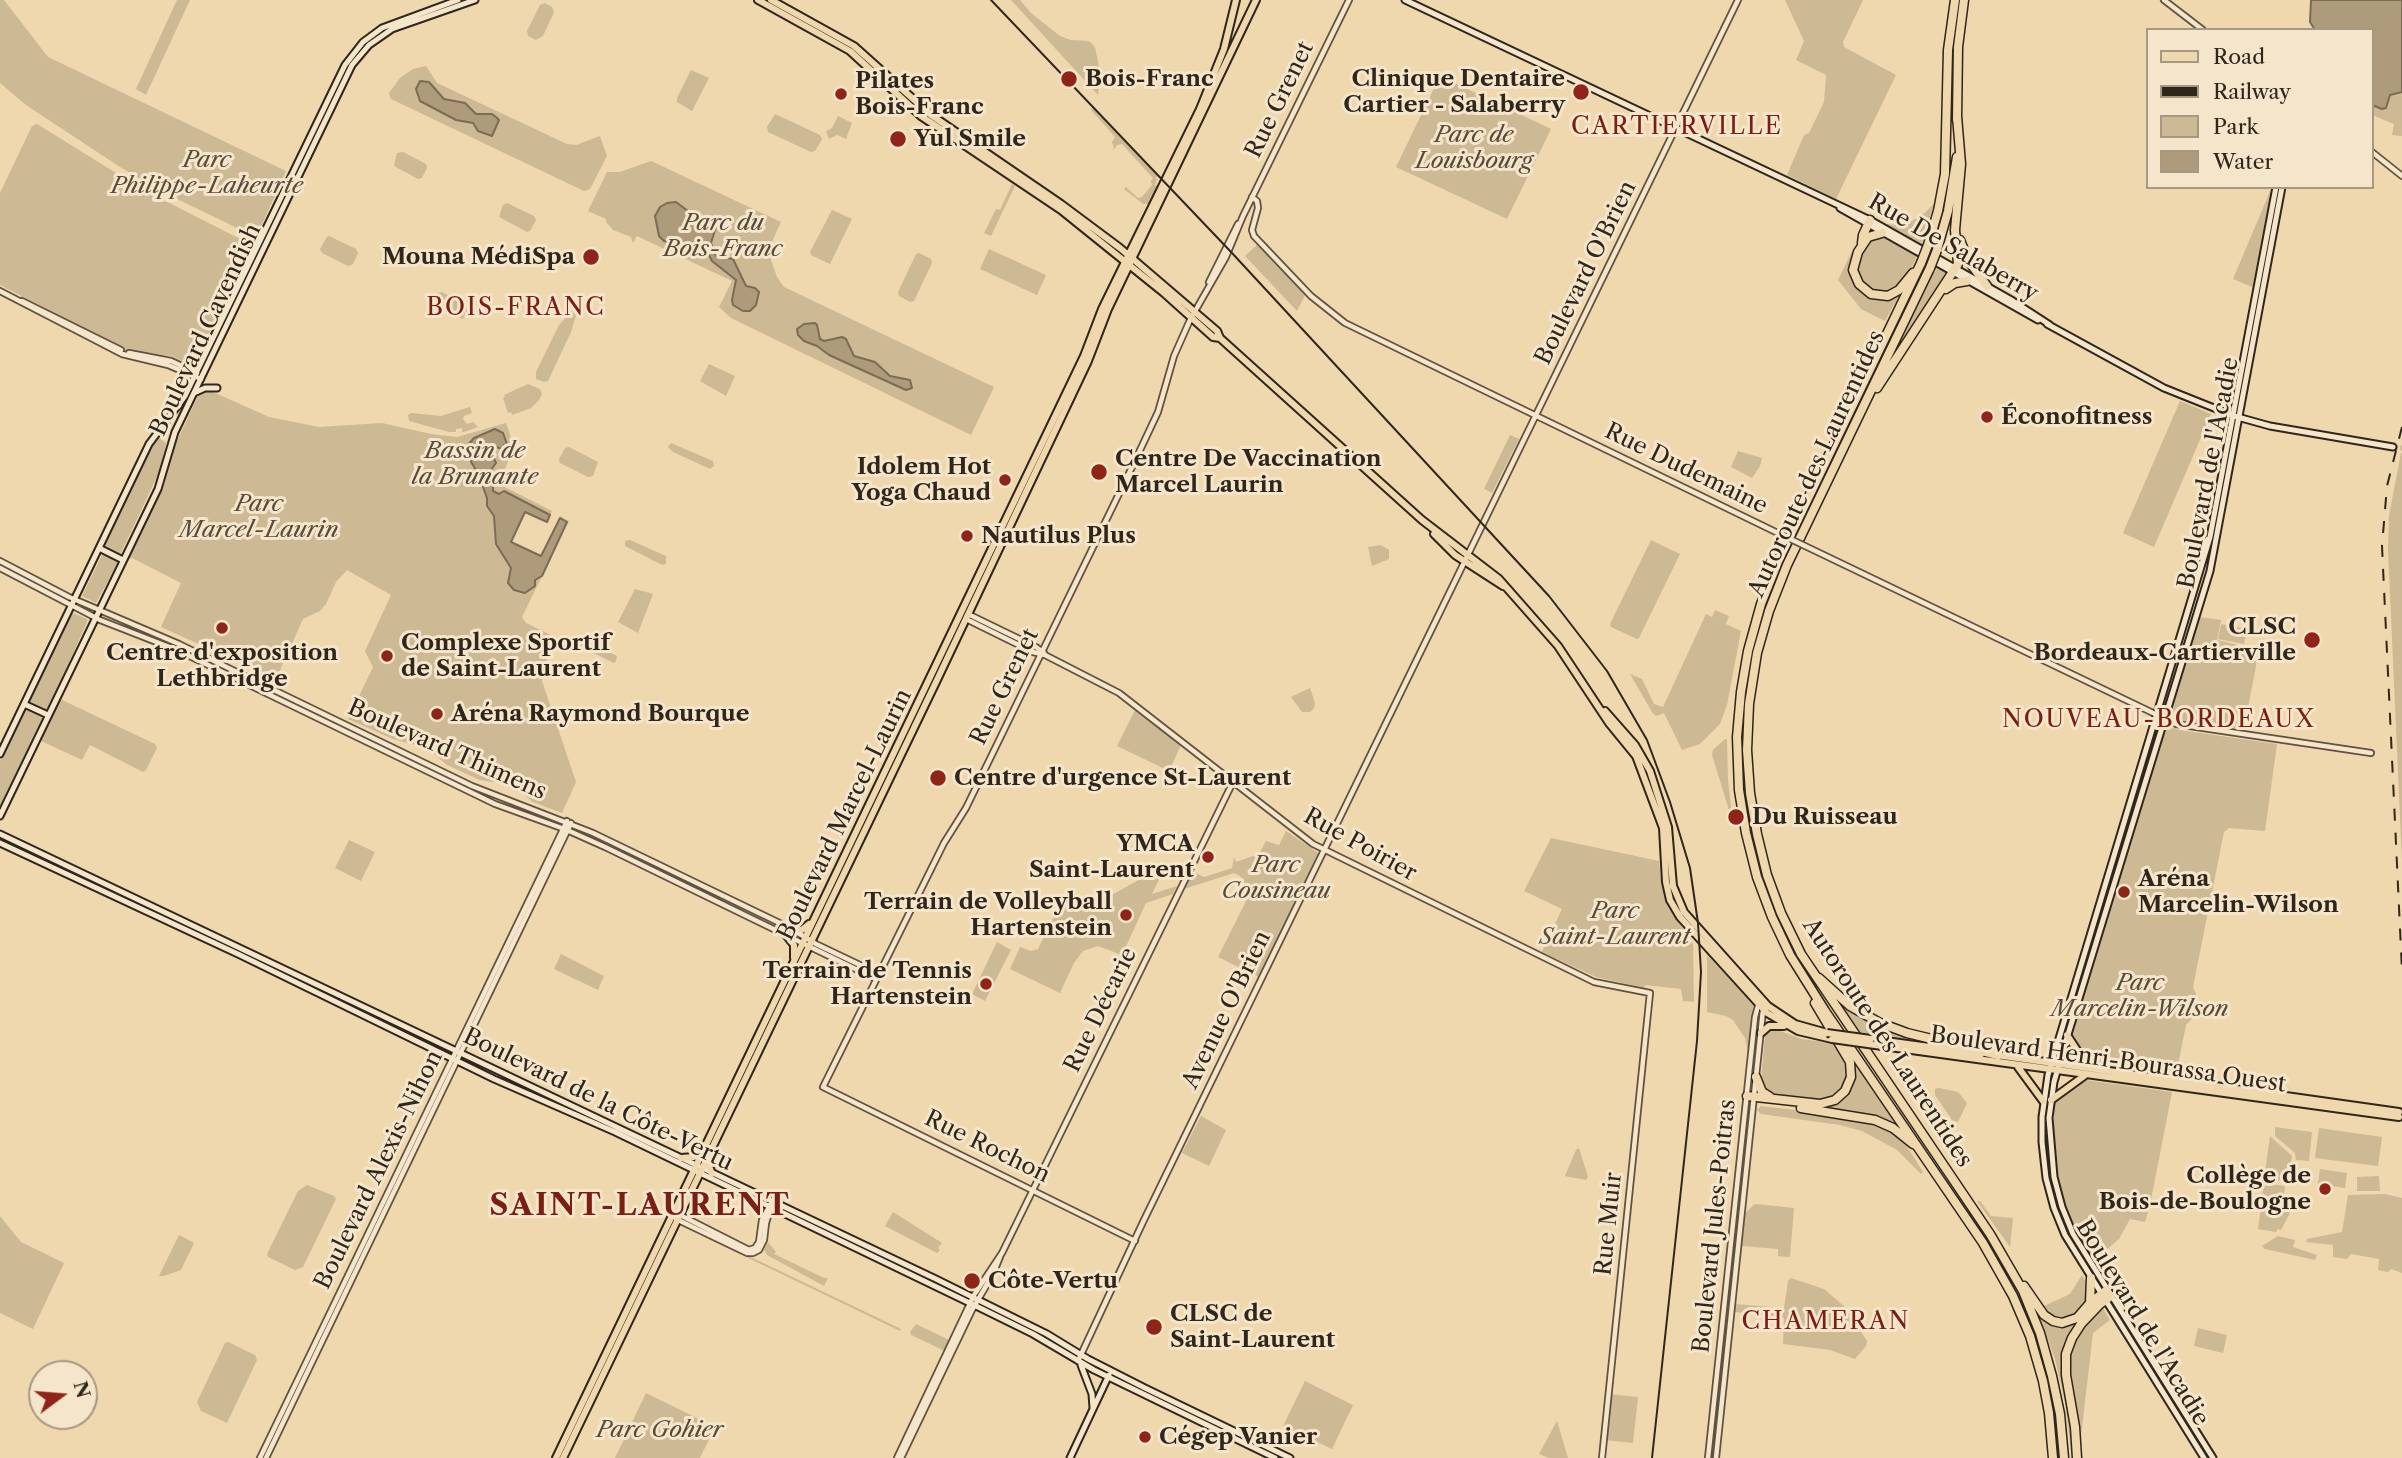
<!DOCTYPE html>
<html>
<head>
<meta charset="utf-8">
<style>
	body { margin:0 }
	#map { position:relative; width:2402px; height:1458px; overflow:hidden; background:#efd7ae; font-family:"Libre Caslon Text",serif }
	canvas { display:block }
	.legend { position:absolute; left:2146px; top:28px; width:228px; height:161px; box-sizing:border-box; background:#f5e5ca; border:2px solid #a69984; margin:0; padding:9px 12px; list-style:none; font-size:21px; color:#2f261c }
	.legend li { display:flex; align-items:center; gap:14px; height:35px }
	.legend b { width:35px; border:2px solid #a69984 }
	.north { position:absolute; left:28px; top:1360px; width:70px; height:70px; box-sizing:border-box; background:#f5e5ca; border:2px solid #a69984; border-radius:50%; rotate:74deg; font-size:19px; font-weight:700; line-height:28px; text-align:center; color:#2f261c }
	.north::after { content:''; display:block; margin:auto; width:24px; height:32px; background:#8f2418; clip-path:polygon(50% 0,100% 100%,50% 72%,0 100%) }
</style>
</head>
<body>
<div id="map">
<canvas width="2402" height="1458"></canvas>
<ul class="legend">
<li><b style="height:9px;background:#efd7ae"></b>Road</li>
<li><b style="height:9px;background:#2f261c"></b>Railway</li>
<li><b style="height:19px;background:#ceb995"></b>Park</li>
<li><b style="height:19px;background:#ae9b7c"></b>Water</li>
</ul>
<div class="north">N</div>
</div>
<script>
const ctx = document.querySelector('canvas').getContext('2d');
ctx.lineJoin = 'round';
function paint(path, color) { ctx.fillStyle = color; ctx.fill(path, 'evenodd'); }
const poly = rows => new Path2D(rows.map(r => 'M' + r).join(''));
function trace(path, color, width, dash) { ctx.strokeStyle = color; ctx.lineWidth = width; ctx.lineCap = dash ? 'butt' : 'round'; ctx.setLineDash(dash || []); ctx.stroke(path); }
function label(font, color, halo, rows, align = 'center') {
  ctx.font = font + ' "Libre Caslon Text",serif'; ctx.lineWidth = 6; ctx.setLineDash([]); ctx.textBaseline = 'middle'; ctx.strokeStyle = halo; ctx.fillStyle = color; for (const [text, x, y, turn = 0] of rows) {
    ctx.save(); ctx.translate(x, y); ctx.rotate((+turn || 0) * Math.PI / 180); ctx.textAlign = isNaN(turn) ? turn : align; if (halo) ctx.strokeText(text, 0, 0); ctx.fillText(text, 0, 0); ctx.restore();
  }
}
paint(poly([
	[0,0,4,0,48,57,286,171,258,233,254,235,239,229,165,193,120,167,26,105,0,83],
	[177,0,190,0,146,95,136,89],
	[1011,0,1020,0,1031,13,1060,36,1071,40,1089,41,1095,47,1100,72,1098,95],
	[1785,0,1863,0,1843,42,1844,47,1896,75,1836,199,1787,175,1804,135,1809,133,1824,102,1826,75,1796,60,1804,41],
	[545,3,552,7,554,12,543,36,536,40,528,36,527,31,540,5],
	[426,66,437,83,567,144,576,145,600,136,607,156,590,189,584,191,391,99,389,93,400,78,413,69],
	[691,70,709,78,692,111,677,102,677,98],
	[1440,76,1551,129,1507,219,1396,167],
	[2402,92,2402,136,2392,135,2394,124,2372,115,2372,105,2382,109,2387,107,2390,95],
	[1093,108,1100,115,1098,117,1100,116,1159,177,1155,177,1157,179,1155,185,1159,187,1150,204,1143,204,1124,189,1126,187,1138,198,1142,197,1152,185,1151,181,1153,178,1122,144,1117,145,1113,151,1114,147,1112,142,1115,137,1091,110],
	[775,114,820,135,822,139,815,151,811,152,768,132,767,127],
	[838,116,852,123,846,139,837,135,829,139,826,131,832,128],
	[37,124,142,189,246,242,245,243,250,247,195,363,189,364,171,356,129,351,0,285,0,193,32,126],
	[403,152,426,164,427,168,422,178,418,179,394,166,397,153],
	[651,161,781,222,770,246,769,254,777,277,784,287,994,387,971,435,731,318,719,307,732,281,637,236,633,243,631,237,613,230,606,222,606,219,588,211,607,172,620,172],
	[1012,184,1015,186,991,236,984,233,996,209,1000,210],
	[2271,189,2274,190,2256,284,2252,287,2233,279],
	[507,203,534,216,536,220,530,231,527,232,499,217,503,205],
	[1934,204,1921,246,1881,223,1895,225,1909,222,1920,217],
	[832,210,852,219,830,264,811,255,810,252],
	[329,236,356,249,358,253,353,264,348,266,322,253,320,249,327,237],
	[1872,237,1885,239,1917,256,1909,273,1891,293,1874,294,1857,277,1856,261],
	[1257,245,1305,295,1297,311,1245,256],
	[989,249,1046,275,1037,295,980,269],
	[1852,251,1851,273,1868,295,1901,292,1885,321,1861,309,1838,280],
	[919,253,931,259,932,263,914,301,910,302,899,296,898,292,916,254],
	[1937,267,1947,273,1890,363,1935,270,1935,273],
	[442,292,469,307,463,319,435,306,433,301,437,293],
	[572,311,576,315,571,332,548,381,544,382,536,379,536,372,559,325],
	[709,364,735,376,726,396,700,381],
	[528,384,540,389,542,394,539,400,531,408,512,415,511,412,508,413,503,398,505,397,504,395],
	[205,392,213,392,269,417,319,427,382,423,431,434,457,437,506,423,514,446,499,484,552,511,547,522,525,512,511,542,541,556,560,516,569,521,522,617,526,623,557,638,544,666,542,681,576,782,562,813,533,802,523,794,499,783,480,780,447,765,427,748,393,739,348,719,373,667,365,651,391,595,347,570,336,582,326,604,320,611,303,619,276,679,161,627,181,583,132,558,128,559,164,485,176,443,198,396],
	[2180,401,2211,414,2154,547,2123,533],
	[470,407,472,413,464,416,463,419,467,424,473,422,478,427,464,432,462,432,462,428,456,429,456,432,449,432,409,421,408,415,411,413,441,416],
	[1510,435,1519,439,1492,493,1484,489],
	[159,438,166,443,161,468,120,555,104,547,104,543,150,448],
	[671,443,713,461,714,466,710,469,673,452,668,447],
	[569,447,598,462,593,476,588,477,560,463,559,459,565,448],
	[1738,451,1762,458,1760,466,1752,478,1731,467],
	[2401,453,2402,453,2402,861,2388,550,2389,515],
	[630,540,666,556,666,564,662,565,625,546,625,541],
	[1651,540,1680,554,1639,638,1637,639,1611,627,1610,624],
	[1381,545,1389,550,1389,559,1372,566,1368,547],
	[103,553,117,561,117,564,96,603,82,596],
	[635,589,653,594,638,633,618,622],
	[1715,610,1729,616,1726,624,1741,631,1727,705,1720,724,1700,744,1682,750,1664,713,1656,716,1652,712,1630,674,1642,679,1654,704,1663,707,1706,614,1712,617],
	[71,612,87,619,87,622,48,710,45,711,30,704,29,700],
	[2199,617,2221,620,2217,640,2259,650,2244,729,2182,721,2168,714],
	[2221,624,2247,629,2244,644,2218,639],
	[580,638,617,656,616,661,614,663,575,644,575,639],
	[1310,688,1315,703,1314,708,1310,712,1302,712,1291,697],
	[60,699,155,744,157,748,146,770,143,772,90,745,82,760,41,741],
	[27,710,41,716,43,720,0,809,0,761,24,711],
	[1135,710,1181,745,1169,771,1117,746],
	[2167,725,2179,730,2277,744,2265,831,2229,828,2224,832,2193,987,2196,994,2191,1020,2186,1025,2178,1065,2171,1075,2091,1063,2085,1058,2072,1034],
	[1725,739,1727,739,1728,780,1733,823,1712,755,1713,750],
	[1286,831,1317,852,1319,856,1261,975,1257,976,1218,957,1250,893,1240,876,1234,873,1184,889,1193,872,1204,877,1232,868,1234,857,1236,862,1259,854,1266,841,1279,845],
	[1551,838,1659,861,1661,879,1667,906,1693,944,1694,1002,1683,1001,1681,989,1645,985,1644,988,1596,977,1542,952,1562,909,1524,891],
	[349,840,375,852,361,881,335,868],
	[1162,867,1164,869,1152,894,1177,886,1173,894,1146,903,1122,955,1098,946,1083,951,1074,963,1060,993,1010,969,1020,947,1031,951,1038,949,1059,906,1075,910,1090,907],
	[997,942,1011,950,985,1001,972,994],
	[561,954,604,976,598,990,554,969],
	[1707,955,1753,1005,1748,1053,1745,1038,1733,1020,1726,1016,1707,1012],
	[1836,998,1860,1014,1971,1049,1861,1033],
	[1772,1028,1802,1039,1837,1044,1849,1070,1844,1088,1835,1097,1816,1101,1773,1095,1765,1091,1761,1083,1765,1034],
	[1854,1062,1901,1129,1817,1108,1840,1099],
	[2086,1080,2172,1092,2150,1205,2145,1222,2130,1219,2119,1239,2104,1252,2111,1265,2101,1271,2085,1248,2069,1217,2060,1189,2054,1155,2054,1105,2059,1098],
	[1939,1088,1958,1092,1967,1103,1958,1122,1952,1120,1935,1095,1935,1089],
	[1761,1106,1854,1117,1877,1122,1901,1137,1923,1172,1921,1174,1897,1150,1862,1131,1840,1125,1761,1114,1757,1110],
	[1201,1116,1226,1130,1209,1166,1182,1153],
	[2275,1127,2312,1132,2309,1161,2296,1160,2295,1153,2275,1136],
	[2319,1128,2382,1137,2378,1166,2315,1158],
	[2270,1136,2292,1156,2288,1174,2290,1178,2288,1181,2264,1179],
	[1579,1148,1588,1177,1586,1180,1565,1176,1576,1150],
	[2320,1169,2347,1173,2345,1188,2318,1184],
	[2379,1176,2380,1191,2357,1191,2357,1177],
	[2264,1183,2285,1186,2283,1201,2291,1203,2289,1215,2281,1230,2278,1229,2276,1232,2258,1229],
	[307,1185,334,1196,336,1199,303,1267,295,1270,268,1257,267,1254,298,1191],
	[2385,1194,2402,1198,2402,1273,2391,1269,2388,1272,2378,1270,2379,1259,2351,1254,2347,1259,2333,1257,2333,1245,2306,1242,2307,1239,2342,1232,2348,1195],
	[1977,1201,1980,1201,1991,1216,2013,1218,2010,1247],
	[1755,1204,1794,1208,1790,1257,1778,1256,1778,1249,1742,1246,1745,1213],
	[893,1212,942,1243,938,1248,940,1250,937,1253,885,1226],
	[0,1216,21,1242,64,1263,33,1329,0,1313],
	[179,1235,194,1243,181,1270,164,1276,159,1276],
	[705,1235,901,1329,900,1331,709,1239],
	[2278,1236,2295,1240,2293,1247,2317,1255,2315,1260,2265,1249,2262,1246],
	[768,1242,776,1252,774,1254,824,1278,828,1278,824,1286,767,1255,764,1250],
	[2082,1275,2088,1286,2088,1299,2078,1314,2064,1320,2054,1318,2040,1308,2070,1294],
	[1791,1278,1824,1289,1846,1308,1867,1341,1866,1346,1855,1359,1830,1350,1783,1344,1784,1318,1735,1312,1735,1304,1784,1308,1788,1281],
	[2103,1308,2110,1320,2093,1333,2081,1436,2068,1359,2077,1335,2084,1324],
	[2037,1311,2046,1319,2074,1321,2077,1324,2066,1345,2076,1458,2072,1458,2065,1403,2055,1359],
	[916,1324,949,1340,945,1351,911,1335,910,1332],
	[2198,1328,2227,1335,2223,1353,2194,1346],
	[228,1342,255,1355,257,1360,227,1423,201,1411,197,1402,225,1343],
	[1305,1381,1353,1405,1332,1449,1283,1426],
	[646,1393,715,1427,700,1458,615,1458],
	[1609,1394,1638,1397,1633,1443,1604,1440],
	[1557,1421,1568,1458,1549,1458,1539,1454]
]), '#ceb995');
const water = poly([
	[2311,0,2402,0,2402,92,2390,95,2386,108,2382,109,2372,105,2372,30,2315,30,2310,22,2311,0],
	[420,81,429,82,444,99,465,103,476,114,492,114,496,117,499,120,492,136,478,131,473,123,456,120,420,101,416,89,420,81],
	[676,202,704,223,716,227,711,243,716,256,733,259,746,286,755,288,759,292,756,305,750,311,743,311,733,305,732,300,736,280,712,261,708,253,703,250,691,249,664,241,659,236,655,216,660,207,667,203,676,202],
	[815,323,817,325,820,339,824,341,842,337,846,339,854,356,875,362,890,376,910,380,912,388,906,390,829,355,817,346,804,341,798,335,797,329,804,324,815,323],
	[495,429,503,433,507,444,504,445,505,450,496,447,491,451,496,463,488,474,493,484,493,491,499,494,504,491,550,515,547,522,525,512,511,542,541,556,560,518,567,522,542,576,535,580,535,586,525,593,514,590,508,583,511,568,496,544,494,516,487,506,487,498,478,473,471,462,475,449,470,449,467,454,467,446,474,438,495,429]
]);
paint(water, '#ae9b7c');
trace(water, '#7b6c56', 2);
trace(poly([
	[2393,447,2402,448]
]), '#c9b491', 5, [5, 2.5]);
const tertiary = poly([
	[2164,0,2203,30],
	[2372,152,2402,176],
	[1252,197,1257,201,1258,208,1252,230,1254,236,1311,296,1345,323,1784,536],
	[1243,216,1349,0],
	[1209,282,1238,224],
	[0,291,122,354,168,365,201,379],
	[22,301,121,350],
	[129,353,171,361,197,373],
	[1803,545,2176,724,2371,753],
	[0,561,69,597,179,644,472,786,593,833,790,928,816,944,879,974],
	[0,568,100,620,177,650,495,804,567,830,605,847,876,979],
	[968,614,1036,647,1044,653],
	[966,619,1033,652,1045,655,1119,693,1313,844,1594,982,1650,993,1602,1458],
	[678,1214,749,1250,755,1248,759,1242,762,1220,771,1203],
	[676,1219,747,1253,753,1253,759,1250,764,1240,766,1223,771,1206],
	[1135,1241,823,1087,944,843,966,808,1133,465,1158,412,1174,356,1190,320,1226,257,1243,216],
	[1078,1361,1143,1222,1738,0],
	[260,1458,567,821],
	[266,1458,571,823],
	[897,1458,974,1295,1002,1253,1233,782],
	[901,1458,972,1310,993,1274,1000,1257],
	[1708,1458,1755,1017,1759,1002],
	[1716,1458,1763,1010]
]);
const secondary = poly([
	[1405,0,1870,220,2013,301,2050,325],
	[1840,208,2038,320],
	[2047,324,2164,388,2234,416,2270,426],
	[194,393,205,388,217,388],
	[2270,426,2393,447],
	[99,548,123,560],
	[2192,567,2208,539],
	[24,704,48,715],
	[0,754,149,444,185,396,345,65,363,42,382,28,458,0],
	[0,816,158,489,175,432,352,65,369,45,392,29,475,0],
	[0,834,936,1279,1047,1334,1088,1359,1145,1388,1290,1458],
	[0,843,240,955,494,1079,615,1132,978,1307,1033,1334,1094,1370,1275,1458],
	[1081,1365,1092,1394,1093,1408],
	[1070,1458,1109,1375],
	[2204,1458,2065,1235,2054,1208,2046,1178,2042,1142,2042,1117,2048,1075,2210,537,2276,187],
	[2213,1458,2073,1234,2062,1207,2054,1177,2049,1118,2054,1082,2062,1054,2210,571,2282,187]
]);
const primary = poly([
	[758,0,850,51,921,116,1061,210,1164,293,1213,337,1220,338],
	[771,0,854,46,931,115,1061,204,1120,248,1217,331,1220,338,1422,520,1499,579,1558,646,1609,723,1636,756,1663,828,1666,882,1670,900,1680,917,1767,1013,1798,1031,1832,1039],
	[1434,534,1455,555,1503,586],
	[1605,711,1635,745,1650,771,1668,827,1673,886,1684,912,1768,1006,1795,1024,1827,1033],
	[790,928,802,930,809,924],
	[786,935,794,945,794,958],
	[1761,1033,1769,1026,1784,1026],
	[2067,1035,2088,1067],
	[1871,1039,1981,1054],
	[1875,1045,2399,1117],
	[1996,1055,2399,1112],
	[2018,1067,2043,1101],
	[2051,1100,2084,1076],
	[681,1158,694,1157,701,1153],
	[706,1158,712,1174],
	[556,1458,1084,356,1102,309,1200,109,1224,49,1236,0],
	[563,1458,936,682,1088,361,1108,309,1256,0]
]);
const motorway = poly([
	[1957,120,1958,47,1964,0],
	[1882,233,1868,237,1858,252,1853,270,1859,284,1871,294,1888,296,1899,290,1913,273],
	[1960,240,1968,260,1987,286],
	[1862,243,1863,235,1870,220],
	[1928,245,1938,211,1945,174,1948,50,1955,0],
	[1937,250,1948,211,1957,157],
	[1921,263,1779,559,1761,604,1748,651,1741,692,1737,737,1739,790,1746,833,1757,877,1772,917,1790,955,1825,1011,1983,1243,2013,1296,2030,1336,2043,1381,2049,1413,2053,1458],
	[1930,268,1787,565,1769,611,1757,653,1749,704,1747,750,1750,793,1757,834,1767,875,1781,913,1801,954,1990,1234,2023,1291,2040,1333,2052,1376,2060,1414,2064,1458],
	[1946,289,1955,283,1967,281],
	[1877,388,1958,264,1955,230,1961,164,1957,116],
	[1819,978,1850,1006,1880,1023,1907,1033,1998,1055],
	[1756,1077,1762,1092,1770,1097],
	[1747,1096,1820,1104,1835,1100,1845,1091,1851,1077,1850,1062,1815,1003],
	[1801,1108,1875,1120,1893,1128,1913,1144],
	[2024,1286,2044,1315,2053,1321,2062,1323,2077,1318,2090,1303,2107,1290],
	[2090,1303,2091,1278],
	[2077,1458,2075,1427,2066,1375,2066,1354,2072,1338,2081,1324,2100,1304,2111,1296]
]);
trace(tertiary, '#5f5240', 8);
trace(secondary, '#2f261c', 9);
trace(primary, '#2f261c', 10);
trace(motorway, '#2f261c', 11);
trace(tertiary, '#f5e5ca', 4.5);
trace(secondary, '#f5e5ca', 5);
trace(primary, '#efd7ae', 6);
trace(motorway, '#efd7ae', 8);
trace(poly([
	[991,0,1232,253,1549,596,1607,671,1647,740,1670,802,1690,868,1698,923,1701,972,1697,1041,1652,1458]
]), '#2f261c', 2);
trace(poly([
	[2402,427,2387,486,2382,546,2402,971]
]), '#2f261c', 2, [12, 12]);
const tertiaryBridge = poly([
	[1784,536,1803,545]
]);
const primaryBridge = poly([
	[1827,1033,1871,1039],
	[1832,1039,1875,1045]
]);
const motorwayBridge = poly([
	[1921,263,1928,245],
	[1930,268,1937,250]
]);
trace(tertiaryBridge, '#5f5240', 8, []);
trace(primaryBridge, '#2f261c', 10, []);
trace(motorwayBridge, '#2f261c', 11, []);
trace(tertiaryBridge, '#f5e5ca', 4.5);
trace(primaryBridge, '#efd7ae', 6);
trace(motorwayBridge, '#efd7ae', 8);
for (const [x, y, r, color] of [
	[1069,79,9,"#8f2418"],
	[1581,92,9,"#8f2418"],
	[841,94,7,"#8f2418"],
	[898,139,9,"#8f2418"],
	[591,257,9,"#8f2418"],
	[1987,417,7,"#8f2418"],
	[1099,472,9,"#8f2418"],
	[1005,480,7,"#8f2418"],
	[967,536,7,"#8f2418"],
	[222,628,7,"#8f2418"],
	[2312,640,9,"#8f2418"],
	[387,656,7,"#8f2418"],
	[437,714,7,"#8f2418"],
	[938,778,9,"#8f2418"],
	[1736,817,9,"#8f2418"],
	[1208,857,7,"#8f2418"],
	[2124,892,7,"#8f2418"],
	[1126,915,7,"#8f2418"],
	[986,984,7,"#8f2418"],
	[2325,1189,7,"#8f2418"],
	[972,1281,9,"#8f2418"],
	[1154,1327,9,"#8f2418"],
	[1145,1437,7,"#8f2418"]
]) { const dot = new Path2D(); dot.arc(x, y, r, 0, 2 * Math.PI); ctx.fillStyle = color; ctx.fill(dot); trace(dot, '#f5e5ca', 2.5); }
label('bold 23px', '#2f261c', '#f5e5ca', [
	["Bois-Franc",1085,79],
	["Clinique Dentaire",1565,79,"right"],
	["Cartier - Salaberry",1565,105,"right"],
	["Pilates",855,81],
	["Bois-Franc",855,107],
	["Yul Smile",914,139],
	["Mouna MédiSpa",575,257,"right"],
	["Éconofitness",2001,417],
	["Centre De Vaccination",1115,459],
	["Marcel Laurin",1115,485],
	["Idolem Hot",991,467,"right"],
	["Yoga Chaud",991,493,"right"],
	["Nautilus Plus",981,536],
	["CLSC",2296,627,"right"],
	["Bordeaux-Cartierville",2296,653,"right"],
	["Complexe Sportif",401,643],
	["de Saint-Laurent",401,669],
	["Centre d'exposition",222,653,"center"],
	["Lethbridge",222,679,"center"],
	["Aréna Raymond Bourque",451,714],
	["Centre d'urgence St-Laurent",954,778],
	["Du Ruisseau",1752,817],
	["YMCA",1194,844,"right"],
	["Saint-Laurent",1194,870,"right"],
	["Aréna",2138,879],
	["Marcelin-Wilson",2138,905],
	["Terrain de Volleyball",1112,902,"right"],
	["Hartenstein",1112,928,"right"],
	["Terrain de Tennis",972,971,"right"],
	["Hartenstein",972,997,"right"],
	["Collège de",2311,1176,"right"],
	["Bois-de-Boulogne",2311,1202,"right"],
	["Côte-Vertu",988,1281],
	["CLSC de",1170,1314],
	["Saint-Laurent",1170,1340],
	["Cégep Vanier",1159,1437]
], 'left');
label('23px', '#2f261c', '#f5e5ca', [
	["Rue Grenet",1280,100,-64],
	["Rue De Salaberry",1953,248,30],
	["Boulevard O'Brien",1586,273,-64],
	["Boulevard Cavendish",206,330,-65],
	["Autoroute des Laurentides",1817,464,-65],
	["Rue Dudemaine",1686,469,26],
	["Boulevard de l'Acadie",2209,473,-79],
	["Rue Grenet",1005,687,-64],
	["Boulevard Thimens",447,750,24],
	["Boulevard Marcel-Laurin",845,815,-64],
	["Rue Poirier",1360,845,29],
	["Rue Décarie",1101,1010,-64],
	["Avenue O'Brien",1227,1010,-64],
	["Autoroute des Laurentides",1887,1043,57],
	["Boulevard Henri-Bourassa Ouest",2108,1060,8],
	["Boulevard de la Côte-Vertu",598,1100,26],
	["Rue Rochon",987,1147,26],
	["Boulevard Alexis-Nihon",379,1170,-64],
	["Rue Muir",1609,1224,-84],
	["Boulevard Jules-Poitras",1715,1226,-84],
	["Boulevard de l'Acadie",2142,1323,59]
]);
label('italic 23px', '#574b3a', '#f5e5ca', [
	["Parc de",1474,135],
	["Louisbourg",1474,161],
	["Parc",207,160],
	["Philippe-Laheurte",207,186],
	["Parc du",723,223],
	["Bois-Franc",723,249],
	["Bassin de",475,451],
	["la Brunante",475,477],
	["Parc",259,504],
	["Marcel-Laurin",259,530],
	["Parc",1276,865],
	["Cousineau",1276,891],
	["Parc",1615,911],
	["Saint-Laurent",1615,937],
	["Parc",2140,983],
	["Marcelin-Wilson",2140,1009],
	["Parc Gohier",660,1430]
]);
ctx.letterSpacing = '2px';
label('24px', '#7a1f14', '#f5e5ca', [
	["CARTIERVILLE",1677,127],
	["BOIS-FRANC",516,308],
	["NOUVEAU-BORDEAUX",2159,720],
	["CHAMERAN",1826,1322]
]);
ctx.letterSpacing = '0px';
ctx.letterSpacing = '2px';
label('bold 30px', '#7a1f14', '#f5e5ca', [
	["SAINT-LAURENT",640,1206]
]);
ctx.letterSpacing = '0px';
</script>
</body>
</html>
